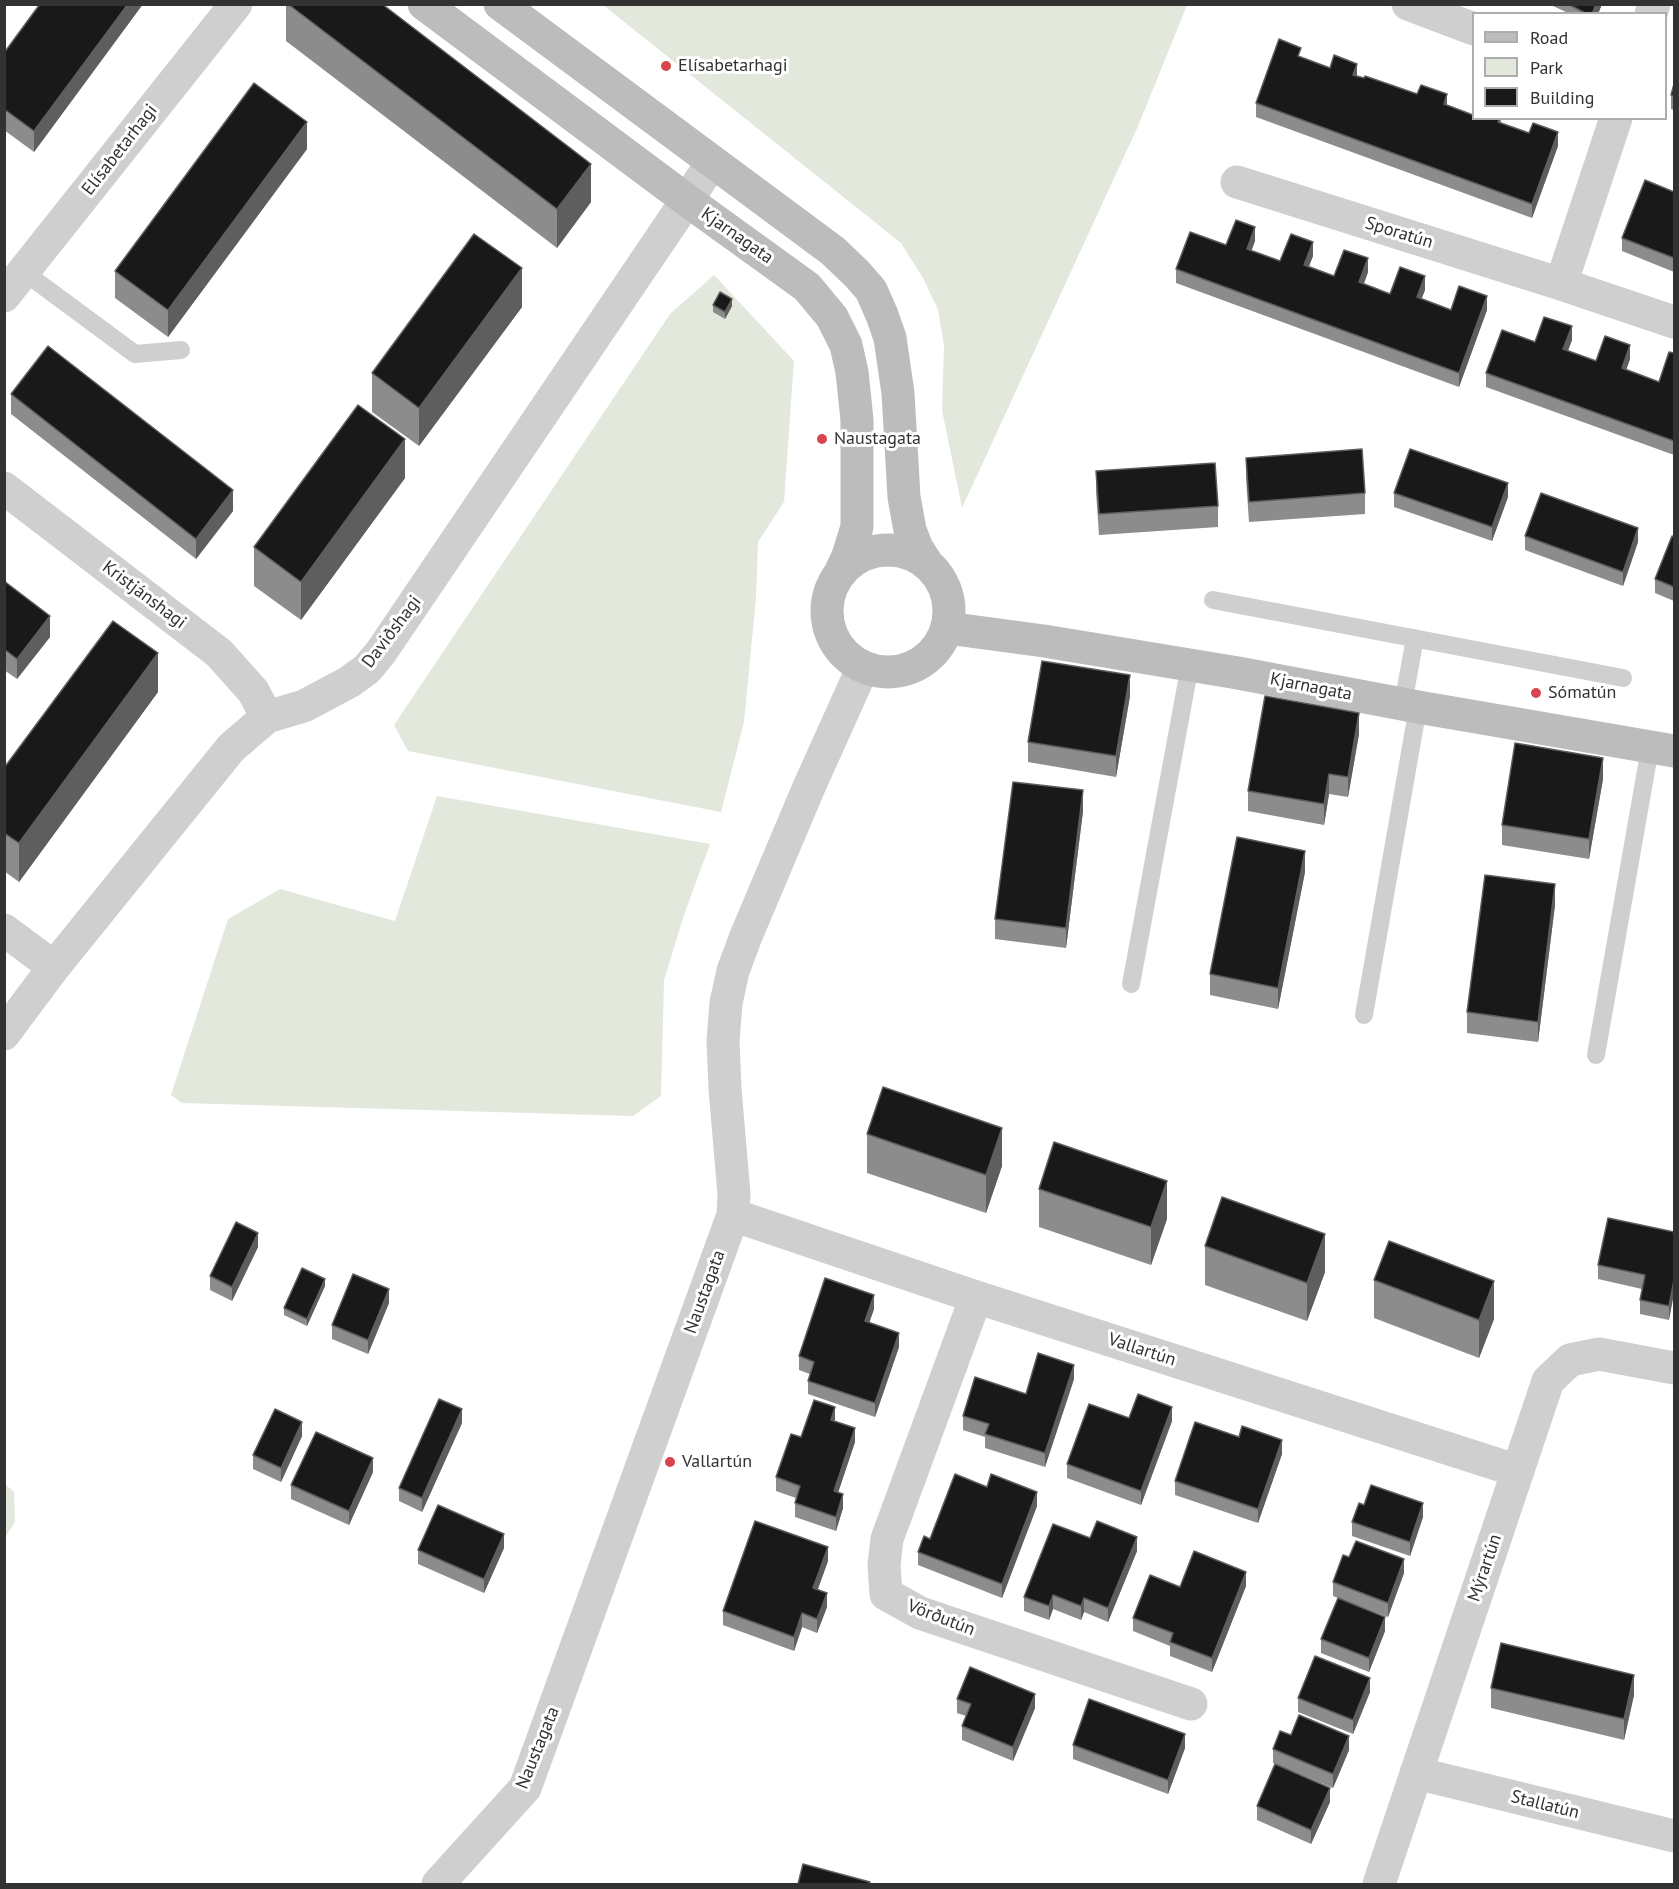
<!DOCTYPE html>
<html>
<head>
<meta charset="utf-8">
<style>
	body { margin:0 }
	#map { position:relative; width:1679px; height:1889px; overflow:hidden; background:#fff; font-family:"PT Sans",sans-serif }
	canvas { display:block }
	.frame { position:absolute; inset:0; border:6px solid #323232; pointer-events:none }
	.legend { position:absolute; left:1472px; top:12px; width:195px; height:108px; box-sizing:border-box; background:#fff; border:2px solid #adadad; margin:0; padding:8px 10px; list-style:none; font-size:18px; color:#323232 }
	.legend li { display:flex; align-items:center; gap:12px; height:30px }
	.legend b { width:30px; border:2px solid #adadad }
</style>
</head>
<body>
<div id="map">
<canvas width="1679" height="1889"></canvas>
<div class="frame"></div>
<ul class="legend">
<li><b style="height:8px;background:#bcbcbc"></b>Road</li>
<li><b style="height:16px;background:#e2e8dc"></b>Park</li>
<li><b style="height:16px;background:#191919"></b>Building</li>
</ul>
</div>
<script>
const ctx = document.querySelector('canvas').getContext('2d');
ctx.lineJoin = 'round';
function paint(path, color) { ctx.fillStyle = color; ctx.fill(path, 'evenodd'); }
const poly = rows => new Path2D(rows.map(r => 'M' + r).join(''));
function trace(path, color, width, dash) { ctx.strokeStyle = color; ctx.lineWidth = width; ctx.lineCap = dash ? 'butt' : 'round'; ctx.setLineDash(dash || []); ctx.stroke(path); }
function label(font, color, halo, rows, align = 'center') {
  ctx.font = font + ' "PT Sans",sans-serif'; ctx.lineWidth = 6; ctx.setLineDash([]); ctx.textBaseline = 'middle'; ctx.strokeStyle = halo; ctx.fillStyle = color; for (const [text, x, y, turn = 0] of rows) {
    ctx.save(); ctx.translate(x, y); ctx.rotate((+turn || 0) * Math.PI / 180); ctx.textAlign = isNaN(turn) ? turn : align; if (halo) ctx.strokeText(text, 0, 0); ctx.fillText(text, 0, 0); ctx.restore();
  }
}
paint(poly([
	[603,5,1187,5,1139,124,962,508,942,410,944,345,938,310,923,278,901,243],
	[714,275,794,361,784,502,758,542,756,598,744,722,721,812,408,751,394,725,670,314],
	[437,796,710,844,684,915,664,980,661,1096,633,1116,182,1103,171,1095,228,919,280,889,395,921],
	[5,1484,14,1492,15,1522,5,1538]
]), '#e2e8dc');
trace(poly([
	[24,272,135,354,181,350],
	[1213,600,1623,678],
	[1403,704,1415,638],
	[1131,984,1190,665],
	[1364,1015,1418,707],
	[1596,1055,1650,748]
]), '#cfcfcf', 18);
trace(poly([
	[1408,4,1474,29],
	[1651,14,1654,4],
	[1237,182,1561,284,1674,322],
	[1561,284,1616,118],
	[4,296,236,4],
	[4,488,219,653,253,691,267,717],
	[4,930,54,967],
	[4,1034,54,967,231,748,267,717,304,706,349,682,367,669,381,652,712,163],
	[733,1215,976,1297,1518,1471],
	[976,1297,887,1539,884,1565,886,1594,920,1613,1191,1704],
	[1416,1773,1674,1836],
	[438,1884,525,1788,733,1215,734,1194,725,1089,723,1041,726,1003,733,971,746,936,809,787,863,667],
	[1379,1884,1548,1381,1570,1360,1599,1354,1674,1368]
]), '#cfcfcf', 33);
trace(poly([
	[424,4,688,201,807,287,832,317,846,345,852,372,857,420,857,527,848,556,840,573],
	[500,4,833,251,857,274,871,290,882,315,890,338,898,393,904,497,910,530,917,548,926,562],
	'827 611a61 61 0 1 1 122 0a61 61 0 1 1-122 0Z',
	[947,628,1044,641,1238,673,1418,707,1674,751]
]), '#bcbcbc', 33);
paint(poly([
	[40,4,143,4,34,152,4,130,4,53],
	[286,4,382,4,591,202,557,248,286,41],
	[1549,4,1602,4,1598,14,1568,14,1568,13],
	[1301,57,1330,68,1447,105,1473,115,1501,118,1501,123,1558,146,1532,218,1256,117,1256,103],
	[1674,84,1674,110,1671,109,1671,95],
	[307,149,168,337,115,298,115,271],
	[1674,192,1674,272,1622,251,1622,238],
	[1255,241,1251,250,1280,261,1313,256,1309,266,1334,276,1368,272,1364,284,1390,294,1425,290,1421,299,1451,310,1487,310,1459,387,1176,283,1176,269,1226,245],
	[713,305,732,306,725,319,713,312],
	[522,307,419,446,372,412,372,373],
	[1572,340,1568,351,1596,361,1630,359,1626,370,1659,382,1674,353,1674,455,1486,387,1486,373,1535,342],
	[11,394,233,511,196,559,11,414],
	[1246,458,1365,493,1365,514,1249,522,1246,478],
	[1096,471,1218,506,1218,527,1099,535,1096,492],
	[405,478,301,620,254,586,254,547],
	[1394,493,1508,497,1492,541,1394,507],
	[1525,536,1638,542,1623,586,1525,550],
	[1674,537,1674,601,1655,593,1655,579],
	[4,581,50,637,17,679,4,670],
	[158,692,19,882,4,871,4,768],
	[1130,696,1116,777,1028,762,1028,742],
	[1359,734,1348,797,1329,794,1324,825,1248,811,1248,791],
	[1603,779,1589,859,1502,845,1502,825],
	[1083,811,1066,948,995,939,995,919],
	[1305,872,1278,1009,1210,995,1210,974],
	[1555,905,1538,1042,1467,1033,1467,1012],
	[867,1134,1002,1166,986,1213,867,1173],
	[1039,1189,1167,1219,1151,1265,1039,1227],
	[1674,1232,1669,1320,1640,1314,1640,1300,1642,1289,1598,1279,1598,1265],
	[1205,1246,1325,1272,1307,1321,1205,1285],
	[258,1247,232,1301,210,1290,210,1276],
	[1374,1280,1494,1319,1479,1358,1374,1318],
	[325,1286,307,1326,284,1315,284,1308],
	[389,1303,368,1354,332,1339,332,1325],
	[874,1309,869,1323,899,1347,875,1417,808,1394,808,1381,810,1374,799,1370,799,1356],
	[1074,1379,1045,1467,985,1448,985,1437,963,1430,963,1416,1026,1394],
	[1129,1418,1172,1421,1141,1505,1067,1478,1067,1464],
	[835,1421,855,1442,838,1492,843,1508,836,1531,795,1517,795,1503,796,1498,776,1491,776,1477],
	[462,1423,422,1512,399,1501,399,1488],
	[302,1436,281,1482,253,1469,253,1455],
	[1282,1454,1258,1523,1175,1495,1175,1481],
	[373,1472,349,1525,291,1499,291,1485],
	[1364,1505,1423,1517,1410,1556,1352,1536,1352,1522],
	[1037,1506,1002,1598,918,1565,918,1552,930,1539],
	[1090,1538,1137,1551,1108,1622,1084,1612,1081,1620,1053,1609,1049,1620,1024,1611,1024,1597],
	[504,1548,484,1593,418,1564,418,1550],
	[828,1561,818,1589,827,1607,817,1633,802,1627,794,1651,723,1625,723,1611],
	[1404,1573,1388,1617,1340,1599,1385,1631,1369,1672,1321,1653,1321,1639,1338,1598,1333,1596,1333,1582],
	[1246,1586,1212,1672,1170,1656,1170,1646,1133,1631,1133,1618,1180,1587],
	[1491,1688,1634,1695,1624,1740,1491,1708],
	[1370,1692,1353,1734,1298,1712,1298,1698],
	[957,1699,1035,1708,1013,1761,962,1740,962,1726,966,1716,957,1713],
	[1674,1727,1674,1752,1673,1752,1673,1731],
	[1291,1735,1349,1750,1333,1788,1273,1763,1273,1749],
	[1073,1745,1185,1748,1168,1794,1073,1759],
	[1330,1802,1311,1844,1257,1820,1257,1806]
]), '#8c8c8c');
paint(poly([
	[128,4,143,4,34,152,34,131],
	[1596,4,1602,4,1598,14,1592,14],
	[1357,64,1357,78,1353,75],
	[1447,94,1447,108,1444,104],
	[307,122,307,149,168,337,168,310],
	[1558,132,1558,146,1532,218,1532,204],
	[591,164,591,202,557,248,557,209],
	[1255,227,1255,241,1247,263,1247,249],
	[1313,242,1313,256,1304,279,1304,265],
	[1368,258,1368,272,1359,296,1359,282],
	[522,268,522,307,419,446,419,408],
	[1425,276,1425,290,1417,311,1417,297],
	[1487,296,1487,310,1459,387,1459,373],
	[732,299,732,306,725,319,725,312],
	[1572,326,1572,340,1563,363,1563,349],
	[1630,345,1630,359,1622,382,1622,368],
	[405,439,405,478,301,620,301,582],
	[1508,483,1508,497,1492,541,1492,527],
	[233,490,233,511,196,559,196,539],
	[1638,528,1638,542,1623,586,1623,572],
	[50,616,50,637,17,679,17,659],
	[158,653,158,692,19,882,19,843],
	[1130,675,1130,696,1116,777,1116,756],
	[1359,713,1359,734,1348,797,1348,777],
	[1603,758,1603,779,1589,859,1589,839],
	[1329,774,1329,794,1324,825,1324,804],
	[1083,790,1083,811,1066,948,1066,928],
	[1305,851,1305,872,1278,1009,1278,988],
	[1555,884,1555,905,1538,1042,1538,1022],
	[1002,1128,1002,1166,986,1213,986,1175],
	[1167,1181,1167,1219,1151,1265,1151,1227],
	[258,1233,258,1247,232,1301,232,1287],
	[1325,1234,1325,1272,1307,1321,1307,1283],
	[325,1279,325,1286,307,1326,307,1319],
	[1674,1280,1674,1294,1669,1320,1669,1306],
	[1494,1281,1494,1319,1479,1358,1479,1320],
	[389,1289,389,1303,368,1354,368,1340],
	[874,1295,874,1309,865,1335,865,1321],
	[899,1333,899,1347,875,1417,875,1403],
	[1074,1365,1074,1379,1045,1467,1045,1453],
	[835,1407,835,1421,831,1420],
	[1172,1407,1172,1421,1141,1505,1141,1491],
	[462,1409,462,1423,422,1512,422,1498],
	[302,1422,302,1436,281,1482,281,1468],
	[855,1428,855,1442,834,1505,834,1491],
	[1282,1440,1282,1454,1258,1523,1258,1509],
	[373,1458,373,1472,349,1525,349,1511],
	[1037,1492,1037,1506,1002,1598,1002,1584],
	[843,1494,843,1508,836,1531,836,1517],
	[1423,1503,1423,1517,1410,1556,1410,1542],
	[504,1534,504,1548,484,1593,484,1579],
	[1137,1537,1137,1551,1108,1622,1108,1608],
	[828,1547,828,1561,813,1602,813,1588],
	[1404,1559,1404,1573,1388,1617,1388,1603],
	[1246,1572,1246,1586,1212,1672,1212,1658],
	[827,1593,827,1607,817,1633,817,1619],
	[1053,1595,1053,1609,1049,1620,1049,1606],
	[1084,1598,1084,1612,1081,1620,1081,1606],
	[802,1613,802,1627,794,1651,794,1637],
	[1385,1617,1385,1631,1369,1672,1369,1658],
	[1634,1675,1634,1695,1624,1740,1624,1719],
	[1370,1678,1370,1692,1353,1734,1353,1720],
	[1035,1694,1035,1708,1013,1761,1013,1747],
	[1185,1734,1185,1748,1168,1794,1168,1780],
	[1349,1736,1349,1750,1333,1788,1333,1774],
	[1330,1788,1330,1802,1311,1844,1311,1830]
]), '#5e5e5e');
const building = poly([
	[40,4,128,4,34,131,4,109,4,53,40,4],
	[288,4,382,4,591,164,557,209,288,4],
	[1568,4,1596,4,1592,14,1587,14,1568,4],
	[1279,39,1301,48,1298,56,1330,68,1334,55,1357,64,1353,75,1364,78,1365,76,1417,94,1421,85,1447,94,1444,104,1473,115,1473,118,1500,118,1498,122,1529,133,1533,123,1558,132,1532,204,1256,103,1279,39],
	[254,83,307,122,168,310,115,271,254,83],
	[1674,84,1674,96,1671,95,1674,84],
	[1645,180,1674,192,1674,258,1622,238,1645,180],
	[1236,220,1255,227,1247,249,1280,261,1291,234,1313,242,1304,265,1334,276,1344,250,1368,258,1359,282,1390,294,1400,267,1425,276,1417,297,1451,310,1459,286,1487,296,1459,373,1176,269,1190,232,1226,245,1236,220],
	[474,234,522,268,419,408,372,373,474,234],
	[720,292,732,299,725,312,713,305,720,292],
	[1544,317,1572,326,1563,349,1596,361,1605,336,1630,345,1622,368,1659,382,1669,352,1674,353,1674,441,1486,373,1502,330,1535,342,1544,317],
	[48,346,233,490,196,539,11,394,48,346],
	[358,405,405,439,301,582,254,547,358,405],
	[1362,449,1365,493,1249,502,1246,458,1362,449],
	[1410,449,1508,483,1492,527,1394,493,1410,449],
	[1215,463,1218,506,1099,514,1096,471,1215,463],
	[1541,493,1638,528,1623,572,1525,536,1541,493],
	[1672,536,1674,537,1674,587,1655,579,1672,536],
	[4,581,50,616,17,659,4,649,4,581],
	[113,621,158,653,19,843,4,833,4,768,113,621],
	[1042,661,1130,675,1116,756,1028,742,1042,661],
	[1265,696,1359,713,1348,777,1329,774,1324,804,1248,791,1265,696],
	[1515,743,1603,758,1589,839,1502,825,1515,743],
	[1013,782,1083,790,1066,928,995,919,1013,782],
	[1237,837,1305,851,1278,988,1210,974,1237,837],
	[1485,875,1555,884,1538,1022,1467,1012,1485,875],
	[883,1087,1002,1128,986,1175,867,1134,883,1087],
	[1054,1142,1167,1181,1151,1227,1039,1189,1054,1142],
	[1222,1197,1325,1234,1307,1283,1205,1246,1222,1197],
	[1608,1218,1674,1232,1674,1280,1669,1306,1640,1300,1645,1275,1598,1265,1608,1218],
	[236,1222,258,1233,232,1287,210,1276,236,1222],
	[1389,1241,1494,1281,1479,1320,1374,1280,1389,1241],
	[302,1268,325,1279,307,1319,284,1308,302,1268],
	[353,1274,389,1289,368,1340,332,1325,353,1274],
	[825,1278,874,1295,865,1321,899,1333,875,1403,808,1381,814,1362,799,1356,825,1278],
	[1038,1353,1074,1365,1045,1453,985,1434,989,1424,963,1416,975,1377,1026,1394,1038,1353],
	[1138,1394,1172,1407,1141,1491,1067,1464,1089,1404,1129,1418,1138,1394],
	[439,1399,462,1409,422,1498,399,1488,439,1399],
	[814,1400,835,1407,831,1420,855,1428,834,1491,843,1494,836,1517,795,1503,800,1486,776,1477,791,1434,801,1437,814,1400],
	[275,1409,302,1422,281,1468,253,1455,275,1409],
	[1195,1422,1239,1437,1242,1426,1282,1440,1258,1509,1175,1481,1195,1422],
	[316,1432,373,1458,349,1511,291,1485,316,1432],
	[955,1474,987,1487,991,1474,1037,1492,1002,1584,918,1552,924,1536,930,1539,955,1474],
	[1371,1485,1423,1503,1410,1542,1352,1522,1359,1503,1364,1505,1371,1485],
	[438,1505,504,1534,484,1579,418,1550,438,1505],
	[755,1521,828,1547,813,1588,827,1593,817,1619,802,1613,794,1637,723,1611,755,1521],
	[1097,1521,1137,1537,1108,1608,1084,1598,1081,1606,1053,1595,1049,1606,1024,1597,1053,1524,1090,1538,1097,1521],
	[1356,1541,1404,1559,1388,1603,1333,1582,1343,1555,1349,1557,1356,1541],
	[1194,1551,1246,1572,1212,1658,1170,1642,1173,1633,1133,1618,1150,1575,1180,1587,1194,1551],
	[1338,1598,1385,1617,1369,1658,1321,1639,1338,1598],
	[1501,1643,1634,1675,1624,1719,1491,1688,1501,1643],
	[1315,1656,1370,1678,1353,1720,1298,1698,1315,1656],
	[970,1667,1035,1694,1013,1747,962,1726,971,1704,957,1699,970,1667],
	[1089,1699,1185,1734,1168,1780,1073,1745,1089,1699],
	[1299,1715,1349,1736,1333,1774,1273,1749,1280,1731,1291,1735,1299,1715],
	[1275,1764,1330,1788,1311,1830,1257,1806,1275,1764],
	[803,1864,870,1882,869,1884,798,1884,803,1864]
]);
paint(building, '#191919');
trace(building, '#5e5e5e', 1.5);
for (const [x, y, r, color] of [
	[666,66,6,"#d7464d"],
	[822,439,6,"#d7464d"],
	[1536,693,6,"#d7464d"],
	[670,1462,6,"#d7464d"]
]) { const dot = new Path2D(); dot.arc(x, y, r, 0, 2 * Math.PI); ctx.fillStyle = color; ctx.fill(dot); trace(dot, '#fff', 2); }
label('18px', '#323232', '#fff', [
	["Elísabetarhagi",678,66],
	["Naustagata",834,439],
	["Sómatún",1548,693],
	["Vallartún",682,1462]
], 'left');
label('18px', '#323232', '#fff', [
	["Elísabetarhagi",120,150,-52],
	["Sporatún",1399,233,17],
	["Kjarnagata",737,236,35],
	["Kristjánshagi",144,595,37],
	["Daviðshagi",392,632,-53],
	["Kjarnagata",1311,687,11],
	["Naustagata",705,1292,-70],
	["Vallartún",1142,1350,18],
	["Mýrartún",1485,1568,-71],
	["Vörðutún",941,1618,21],
	["Naustagata",538,1748,-68],
	["Stallatún",1545,1805,14]
]);
</script>
</body>
</html>
